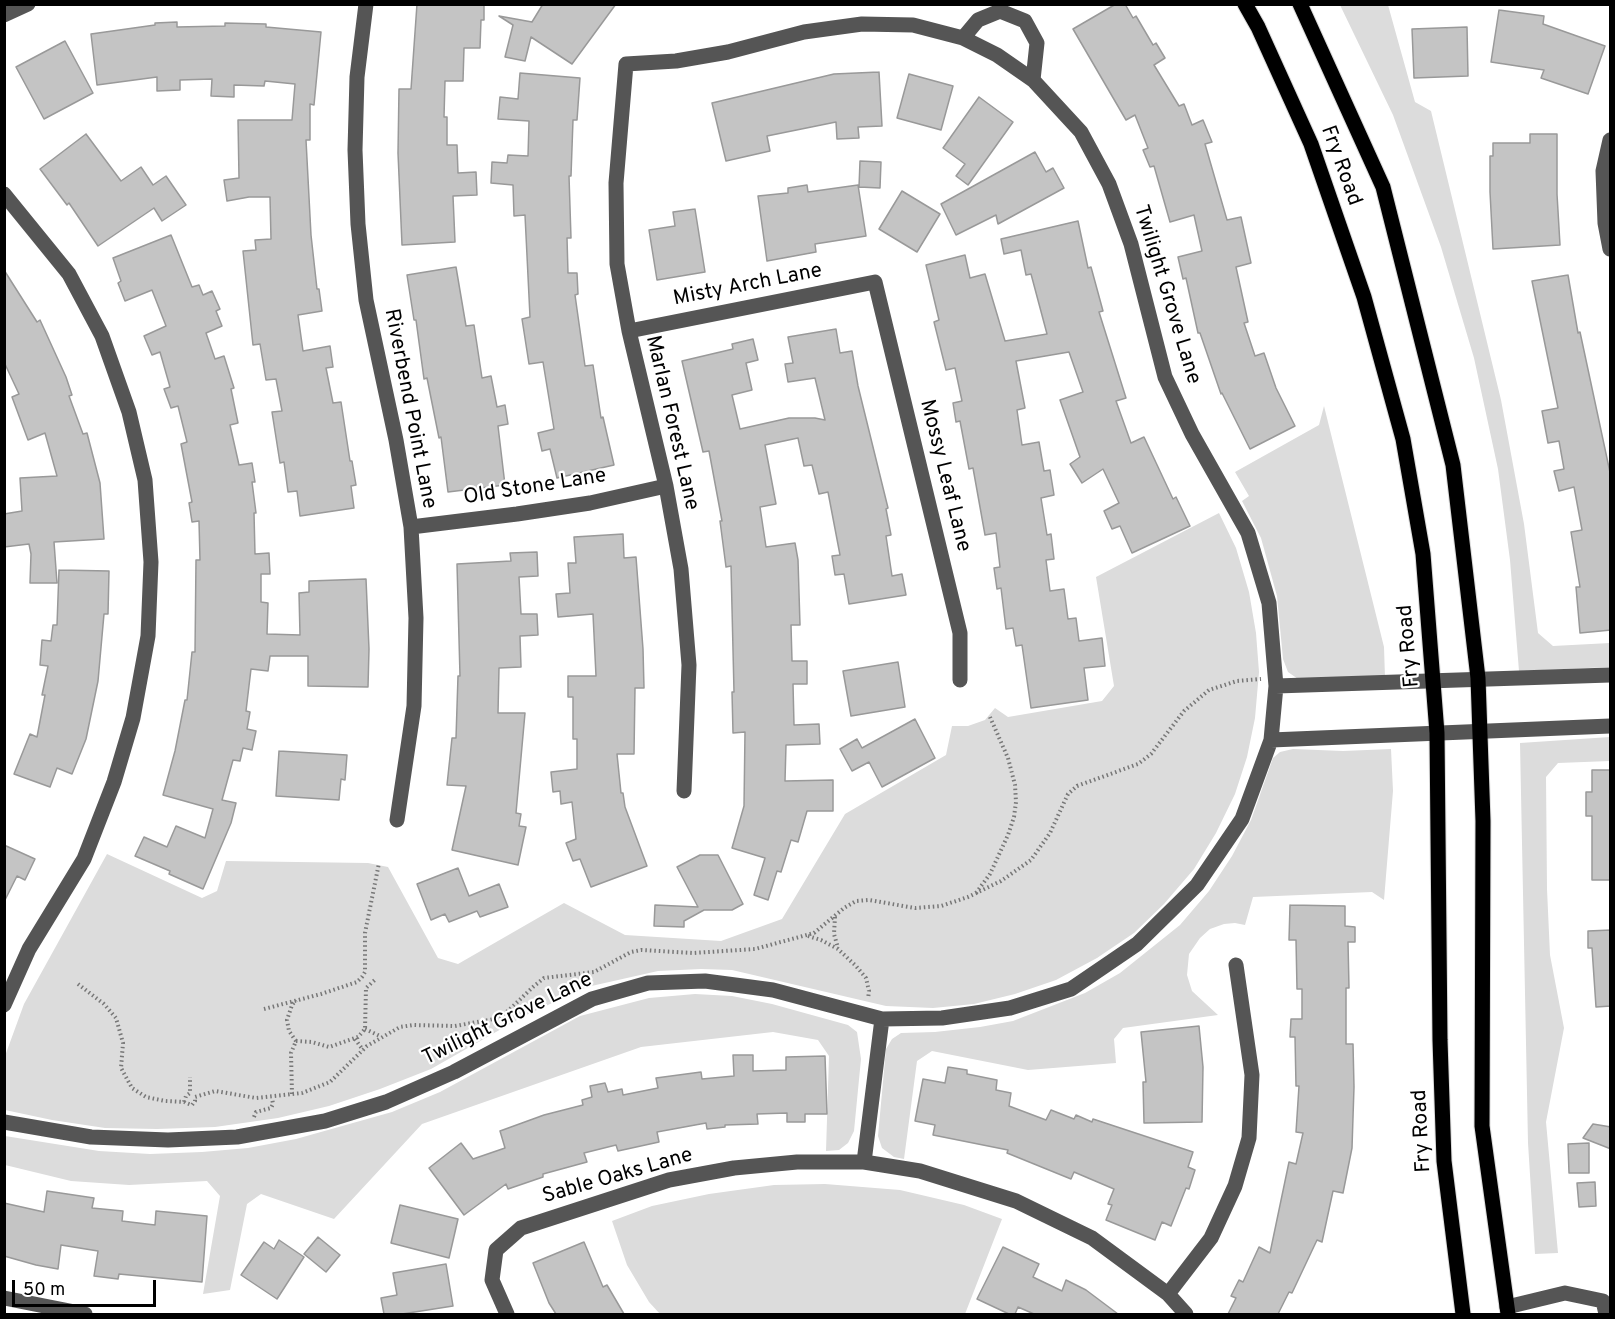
<!DOCTYPE html>
<html>
<head>
<meta charset="utf-8">
<style>
	body { margin:0 }
	#map { position:relative; width:1615px; height:1319px; overflow:hidden; background:#fff; font-family:Overpass,sans-serif }
	canvas { display:block }
	.frame { position:absolute; inset:0; border:6px solid #000; pointer-events:none }
	.scale { position:absolute; left:12px; top:1280px; width:144px; height:27px; box-sizing:border-box; border:3px solid #000; border-top:0; padding-left:8px; font-size:18px; line-height:21px; white-space:nowrap; color:#000; -webkit-text-stroke:4px #fff; paint-order:stroke }
</style>
</head>
<body>
<div id="map">
<canvas width="1615" height="1319"></canvas>
<div class="frame"></div>
<div class="scale">50 m</div>
</div>
<script>
const ctx = document.querySelector('canvas').getContext('2d');
ctx.lineJoin = 'round';
function paint(path, color) { ctx.fillStyle = color; ctx.fill(path, 'evenodd'); }
const poly = rows => new Path2D(rows.map(r => 'M' + r).join(''));
function trace(path, color, width, dash) { ctx.strokeStyle = color; ctx.lineWidth = width; ctx.lineCap = dash ? 'butt' : 'round'; ctx.setLineDash(dash || []); ctx.stroke(path); }
function label(font, color, halo, rows, align = 'center') {
  ctx.font = font + ' Overpass,sans-serif'; ctx.lineWidth = 4.5; ctx.setLineDash([]); ctx.textBaseline = 'middle'; ctx.strokeStyle = halo; ctx.fillStyle = color; for (const [text, x, y, turn = 0] of rows) {
    ctx.save(); ctx.translate(x, y); ctx.rotate((+turn || 0) * Math.PI / 180); ctx.textAlign = isNaN(turn) ? turn : align; if (halo) ctx.strokeText(text, 0, 0); ctx.fillText(text, 0, 0); ctx.restore();
  }
}
paint(poly([
	[1340,5,1388,5,1415,102,1431,111,1501,400,1524,524,1538,633,1553,646,1610,643,1610,667,1519,671,1510,560,1498,469,1474,358,1441,247,1393,115],
	[1324,406,1384,647,1385,678,1298,679,1288,672,1283,659,1277,596,1261,538,1242,501,1249,496,1235,472,1319,425],
	[1219,513,1236,548,1249,592,1256,633,1259,672,1255,718,1247,757,1235,794,1216,833,1194,869,1164,904,1134,933,1097,958,1056,980,1015,994,974,1004,933,1008,886,1006,732,970,701,969,658,971,587,987,524,1016,431,1069,380,1089,329,1106,278,1118,215,1127,157,1129,105,1128,52,1120,5,1110,5,1056,24,1004,107,854,202,898,217,891,226,861,368,863,388,867,438,958,458,964,564,903,625,935,721,941,782,919,845,814,946,755,952,726,968,726,985,720,995,708,1008,717,1102,701,1114,686,1096,577],
	[1610,737,1610,761,1558,763,1546,777,1547,889,1550,955,1564,1028,1546,1122,1558,1253,1535,1254,1528,1143,1520,743],
	[1293,749,1343,751,1391,749,1393,791,1384,900,1372,892,1253,897,1245,925,1235,923,1224,924,1210,929,1200,938,1189,954,1187,975,1192,991,1218,1015,1123,1028,1114,1039,1116,1063,1028,1070,932,1051,917,1061,904,1159,894,1157,882,1148,878,1136,886,1049,892,1039,901,1033,935,1032,980,1027,1013,1021,1085,993,1120,973,1180,925,1209,891,1232,856,1251,820,1273,758,1280,752],
	[695,994,732,996,772,1004,848,1025,857,1032,861,1059,854,1131,848,1143,839,1150,826,1151,829,1056,818,1040,773,1032,641,1047,422,1124,334,1219,261,1194,247,1204,230,1290,203,1294,220,1196,207,1181,129,1185,71,1181,5,1165,5,1136,99,1151,150,1154,202,1152,248,1148,296,1139,392,1112,440,1092,580,1016,649,998],
	[825,1184,900,1190,964,1205,1002,1219,965,1314,660,1314,649,1302,627,1265,612,1221,652,1206,709,1194,774,1185]
]), '#dcdcdc');
const building = poly([
	[417,4,484,4,484,20,481,20,480,48,464,48,463,81,445,81,444,117,447,117,447,145,457,145,458,173,476,172,477,195,453,196,455,242,402,245,398,153,399,89,411,89,417,4],
	[543,4,616,4,572,64,531,37,525,61,505,57,513,25,499,16,532,22,543,4],
	[1116,4,1125,4,1133,18,1136,16,1153,45,1156,43,1165,58,1154,65,1179,106,1184,104,1192,125,1203,120,1212,142,1205,144,1227,220,1241,217,1251,263,1236,267,1248,322,1244,323,1255,356,1264,353,1276,388,1295,426,1250,449,1222,393,1221,394,1200,333,1198,333,1186,278,1183,279,1178,257,1202,251,1194,215,1170,222,1154,166,1150,167,1143,150,1148,148,1135,115,1126,120,1073,29,1116,4],
	[1499,10,1544,16,1543,24,1605,46,1588,94,1541,78,1544,70,1491,62,1499,10],
	[177,22,177,27,225,26,225,23,266,24,266,27,321,32,314,105,310,104,310,140,306,140,311,235,317,289,319,289,322,311,298,315,303,351,330,346,333,367,326,368,333,403,341,402,350,461,352,461,356,485,351,486,354,508,300,516,297,491,288,492,284,462,280,463,272,412,282,411,276,379,266,380,260,344,253,345,243,251,256,250,255,240,271,239,270,197,249,197,227,201,224,180,239,178,238,120,292,120,295,84,265,81,264,86,234,85,234,97,211,96,212,79,180,80,180,90,157,91,157,77,97,85,91,34,155,25,155,23,177,22],
	[1467,27,1468,76,1414,78,1412,29,1467,27],
	[65,41,93,93,44,119,16,67,65,41],
	[879,72,882,126,858,127,859,138,837,139,836,122,767,136,770,151,726,161,712,103,834,74,879,72],
	[520,73,580,78,577,120,573,120,571,176,569,176,571,238,567,238,568,273,577,273,578,294,575,295,585,366,593,365,601,418,603,417,614,465,557,478,550,449,542,451,538,433,554,429,543,362,529,364,522,319,530,317,525,215,514,216,513,185,491,183,492,162,507,163,508,155,528,156,529,121,498,119,500,97,518,99,520,73],
	[909,74,953,86,941,130,897,118,909,74],
	[979,97,1013,122,968,185,956,176,965,164,943,148,979,97],
	[86,134,121,181,141,167,153,185,166,176,186,205,162,221,154,208,98,246,69,203,67,205,40,169,86,134],
	[1530,134,1557,134,1557,194,1560,245,1493,249,1490,192,1490,156,1493,156,1493,143,1530,143,1530,134],
	[1035,152,1046,172,1053,168,1064,188,998,224,996,215,956,235,941,204,1035,152],
	[860,161,881,162,880,188,859,187,860,161],
	[807,185,808,192,858,185,866,236,815,244,816,252,767,261,758,196,788,193,788,188,807,185],
	[902,191,940,214,917,252,879,229,902,191],
	[695,209,705,272,657,280,649,230,675,226,673,212,695,209],
	[1078,221,1088,268,1091,267,1103,311,1099,312,1126,398,1116,401,1131,443,1144,437,1173,499,1176,497,1190,526,1132,553,1120,526,1112,529,1104,511,1119,503,1103,469,1082,483,1070,464,1080,457,1060,400,1083,392,1069,352,1016,361,1025,408,1017,410,1022,445,1039,442,1044,471,1050,470,1054,495,1041,498,1047,535,1051,534,1054,559,1046,560,1050,591,1064,589,1068,619,1076,618,1079,641,1102,638,1105,666,1084,668,1088,700,1031,708,1022,645,1016,646,1013,628,1006,629,1001,588,997,589,994,568,1000,567,996,533,985,535,973,468,969,469,960,421,956,422,953,403,962,401,955,368,946,370,934,322,939,320,926,265,965,255,970,278,985,274,1005,341,1047,334,1031,274,1026,275,1021,250,1004,254,1001,239,1078,221],
	[171,235,192,287,199,285,203,295,212,291,220,309,216,311,222,326,206,333,215,359,224,356,234,388,231,389,238,423,230,425,239,465,252,463,255,482,252,482,256,513,254,513,255,554,269,553,270,574,261,574,261,602,268,603,267,634,300,635,299,593,309,592,309,581,366,579,369,649,368,687,308,686,308,656,270,656,268,671,251,669,246,711,250,712,247,729,256,731,252,750,243,748,240,761,233,760,222,800,236,803,231,823,203,889,169,874,170,871,135,856,144,837,167,847,176,826,205,838,213,809,163,795,175,751,185,700,187,700,192,652,195,652,196,560,200,560,199,521,192,522,189,503,192,502,181,444,187,442,178,406,171,408,164,389,170,387,160,352,152,355,144,336,166,326,152,290,125,301,118,283,121,281,113,258,171,235],
	[456,267,466,326,474,325,482,378,491,376,497,407,505,405,508,424,498,426,505,485,448,492,441,437,439,438,427,378,424,379,416,320,414,320,407,275,456,267],
	[4,270,37,322,40,320,66,377,72,395,69,396,83,434,87,433,100,483,104,539,54,542,57,583,30,583,31,554,29,544,4,547,4,514,22,511,20,478,57,476,45,433,28,440,12,397,19,394,4,362,4,270],
	[1568,275,1578,333,1580,332,1611,477,1611,630,1580,633,1576,587,1580,587,1571,532,1582,530,1574,487,1559,491,1554,471,1564,469,1559,441,1548,443,1542,411,1558,408,1532,281,1568,275],
	[836,329,840,353,852,351,858,386,888,508,886,509,891,535,886,536,892,576,902,574,906,595,849,604,844,574,835,575,832,556,840,555,828,492,819,494,812,465,804,466,798,438,765,445,776,504,760,507,766,547,795,543,798,560,800,625,791,625,792,661,807,661,807,684,793,684,794,725,819,724,820,744,786,745,785,781,833,780,833,811,807,811,798,842,791,840,781,872,777,871,768,900,754,895,765,858,732,848,744,806,745,732,733,733,732,692,734,692,731,566,726,567,720,521,722,521,709,451,703,452,682,361,733,349,732,344,753,339,758,360,746,363,752,390,732,395,740,429,789,418,815,418,825,420,815,378,788,382,785,364,793,363,788,337,836,329],
	[623,534,624,558,636,557,643,649,644,688,635,688,634,754,617,754,621,793,623,793,625,807,647,866,591,887,580,859,573,861,566,843,576,839,572,802,561,804,560,791,553,792,551,772,577,769,577,739,573,739,573,697,568,697,568,676,596,676,593,614,558,617,556,594,570,593,568,563,576,563,574,537,623,534],
	[537,552,538,576,519,577,521,614,537,614,538,635,520,636,521,667,499,668,498,713,525,713,516,813,521,814,519,826,526,827,518,865,452,850,466,786,447,785,452,738,456,738,458,676,460,676,457,564,511,561,510,553,537,552],
	[59,570,109,571,108,614,104,614,98,681,86,739,72,774,57,768,50,787,14,774,30,734,37,737,45,695,42,695,48,666,40,665,42,640,51,641,53,625,57,625,59,570],
	[898,662,905,707,851,716,843,671,898,662],
	[915,719,935,758,882,787,869,762,852,771,840,749,857,739,862,748,915,719],
	[279,751,347,755,345,780,341,779,339,800,276,796,279,751],
	[1592,770,1611,770,1611,880,1592,880,1592,816,1586,816,1586,792,1592,792,1592,770],
	[4,845,35,859,25,880,17,876,4,902,4,845],
	[700,855,718,855,743,904,732,910,704,910,684,921,684,927,654,926,655,905,698,907,677,867,700,855],
	[458,868,469,896,499,884,508,907,480,917,477,911,449,922,445,914,431,920,417,884,458,868],
	[1290,905,1345,906,1345,926,1355,927,1355,942,1348,942,1349,988,1346,988,1346,1044,1353,1044,1354,1087,1352,1148,1343,1193,1333,1191,1322,1242,1317,1240,1292,1293,1289,1292,1278,1314,1228,1314,1236,1298,1231,1296,1239,1280,1243,1282,1259,1247,1270,1253,1289,1162,1296,1164,1303,1133,1296,1132,1299,1086,1296,1086,1295,1037,1290,1037,1291,1019,1302,1019,1302,989,1297,989,1296,940,1289,940,1290,905],
	[1611,930,1611,1006,1596,1007,1592,948,1588,948,1588,931,1611,930],
	[1199,1026,1203,1067,1202,1122,1144,1123,1143,1082,1146,1082,1141,1032,1199,1026],
	[733,1055,753,1055,753,1071,786,1070,786,1057,825,1056,827,1114,805,1114,805,1122,787,1122,787,1113,757,1114,758,1124,725,1125,725,1127,707,1129,706,1123,657,1132,659,1142,618,1151,616,1145,584,1153,587,1162,543,1174,543,1177,508,1189,506,1184,464,1215,429,1168,461,1143,473,1159,505,1148,500,1131,544,1115,583,1105,582,1100,592,1097,590,1086,605,1083,608,1092,622,1089,623,1095,658,1088,656,1078,701,1072,702,1079,734,1076,733,1055],
	[948,1067,967,1070,967,1074,997,1080,996,1090,1011,1093,1009,1106,1046,1120,1051,1110,1074,1119,1076,1115,1092,1122,1093,1119,1193,1152,1188,1167,1195,1170,1189,1189,1186,1188,1171,1226,1162,1222,1155,1240,1106,1220,1112,1205,1108,1204,1114,1189,1074,1172,1071,1179,1007,1153,1008,1150,933,1135,935,1125,915,1121,923,1079,945,1083,948,1067],
	[1593,1124,1611,1127,1611,1149,1583,1138,1593,1124],
	[1589,1143,1589,1173,1569,1173,1568,1144,1589,1143],
	[1595,1182,1596,1206,1579,1207,1577,1183,1595,1182],
	[47,1191,94,1198,92,1208,123,1211,122,1221,155,1225,156,1211,207,1216,202,1282,119,1274,118,1279,94,1276,98,1251,61,1245,58,1269,36,1265,4,1256,4,1203,44,1212,47,1191],
	[400,1205,458,1219,449,1258,391,1243,400,1205],
	[318,1237,340,1255,326,1272,304,1254,318,1237],
	[279,1240,304,1257,277,1299,241,1275,264,1242,274,1249,279,1240],
	[584,1242,603,1287,607,1285,624,1314,556,1314,549,1303,533,1263,584,1242],
	[1003,1247,1039,1264,1033,1277,1062,1291,1066,1280,1086,1290,1118,1314,1034,1314,1018,1307,1015,1314,1009,1314,977,1299,1003,1247],
	[446,1264,453,1306,402,1314,384,1314,381,1298,397,1295,393,1273,446,1264]
]);
paint(building, '#c4c4c4');
trace(building, '#999', 1.5);
const major = poly([
	[1245,4,1258,27,1311,144,1364,297,1403,439,1423,554,1437,733,1440,1040,1444,1161,1463,1314],
	[1300,4,1383,187,1453,465,1478,678,1483,821,1482,1126,1508,1314]
]);
trace(major, '#dbdbdb', 17);
trace(poly([
	[976,893,990,874,1008,835,1014,817,1016,802,1015,785,1008,758,990,717],
	[835,917,834,934,838,948],
	[808,936,821,940,838,949,856,966,866,978,869,991,868,999],
	[78,984,104,1004,116,1018,123,1043,121,1068,132,1088,146,1097,165,1101,184,1102,192,1105,195,1101,195,1097,215,1091,256,1098,302,1093,330,1082,367,1046,400,1027,413,1025,455,1026,494,1019,508,1011,533,987,544,978,594,972,631,952,641,950,693,953,755,949,814,933,844,908,856,901,869,900,915,908,941,906,968,897,1001,881,1031,860,1050,833,1068,794,1077,786,1138,764,1151,754,1184,711,1209,690,1237,681,1261,679],
	[264,1009,321,994,357,982,362,977,365,972,365,933,379,863],
	[365,1029,380,1036],
	[355,1039,363,1050],
	[296,1041,312,1042,329,1047,358,1037,365,1029,366,988,376,979],
	[296,1041,289,1031,287,1020,292,1005,296,1000],
	[292,1094,291,1053,296,1041],
	[184,1102,186,1096,190,1093,190,1077],
	[254,1117,256,1112,271,1108,273,1104,272,1098]
]), '#777', 4, [1.5, 3]);
trace(poly([
	[366,4,357,77,355,150,358,224,366,300,396,440,411,527,416,618,414,706,397,820],
	[4,15,28,4],
	[963,38,978,20,1000,11,1025,21,1037,43,1033,80],
	[1610,140,1603,171,1605,223,1610,249],
	[4,194,69,274,102,336,129,412,145,480,151,562,148,636,133,718,114,782,84,859,29,949,4,1005],
	[629,331,875,282,960,633,960,680],
	[411,527,517,514,590,503,666,486],
	[1276,686,1610,675],
	[1271,740,1610,726],
	[4,1122,91,1137,168,1140,237,1137,325,1121,386,1102,454,1072,592,999,648,983,705,981,773,990,882,1019,942,1018,1010,1008,1071,989,1137,944,1197,885,1242,819,1271,740,1276,686,1269,603,1248,533,1192,434,1165,377,1131,244,1109,184,1081,132,1033,80,997,55,963,38,913,25,862,24,804,32,728,52,676,61,626,64,616,183,617,264,629,331,666,486,681,569,689,665,684,791],
	[864,1162,882,1019],
	[1168,1294,1211,1238,1235,1186,1249,1138,1252,1075,1236,965],
	[4,1298,85,1314],
	[1507,1307,1565,1293,1603,1301,1606,1314],
	[507,1314,492,1280,496,1250,521,1228,669,1180,734,1168,797,1162,864,1162,920,1171,1016,1201,1092,1238,1168,1294,1186,1314]
]), '#555', 15);
trace(major, '#000', 15);
label('21px', '#000', '#fff', [
	["Fry Road",1340,166,70],
	["Misty Arch Lane",748,286,-11],
	["Twilight Grove Lane",1166,295,73],
	["Riverbend Point Lane",409,409,79],
	["Marlan Forest Lane",671,423,77],
	["Mossy Leaf Lane",944,476,76],
	["Old Stone Lane",535,488,-9],
	["Fry Road",1410,646,-95],
	["Twilight Grove Lane",508,1020,-26],
	["Fry Road",1423,1131,-93],
	["Sable Oaks Lane",618,1177,-16]
]);
</script>
</body>
</html>
